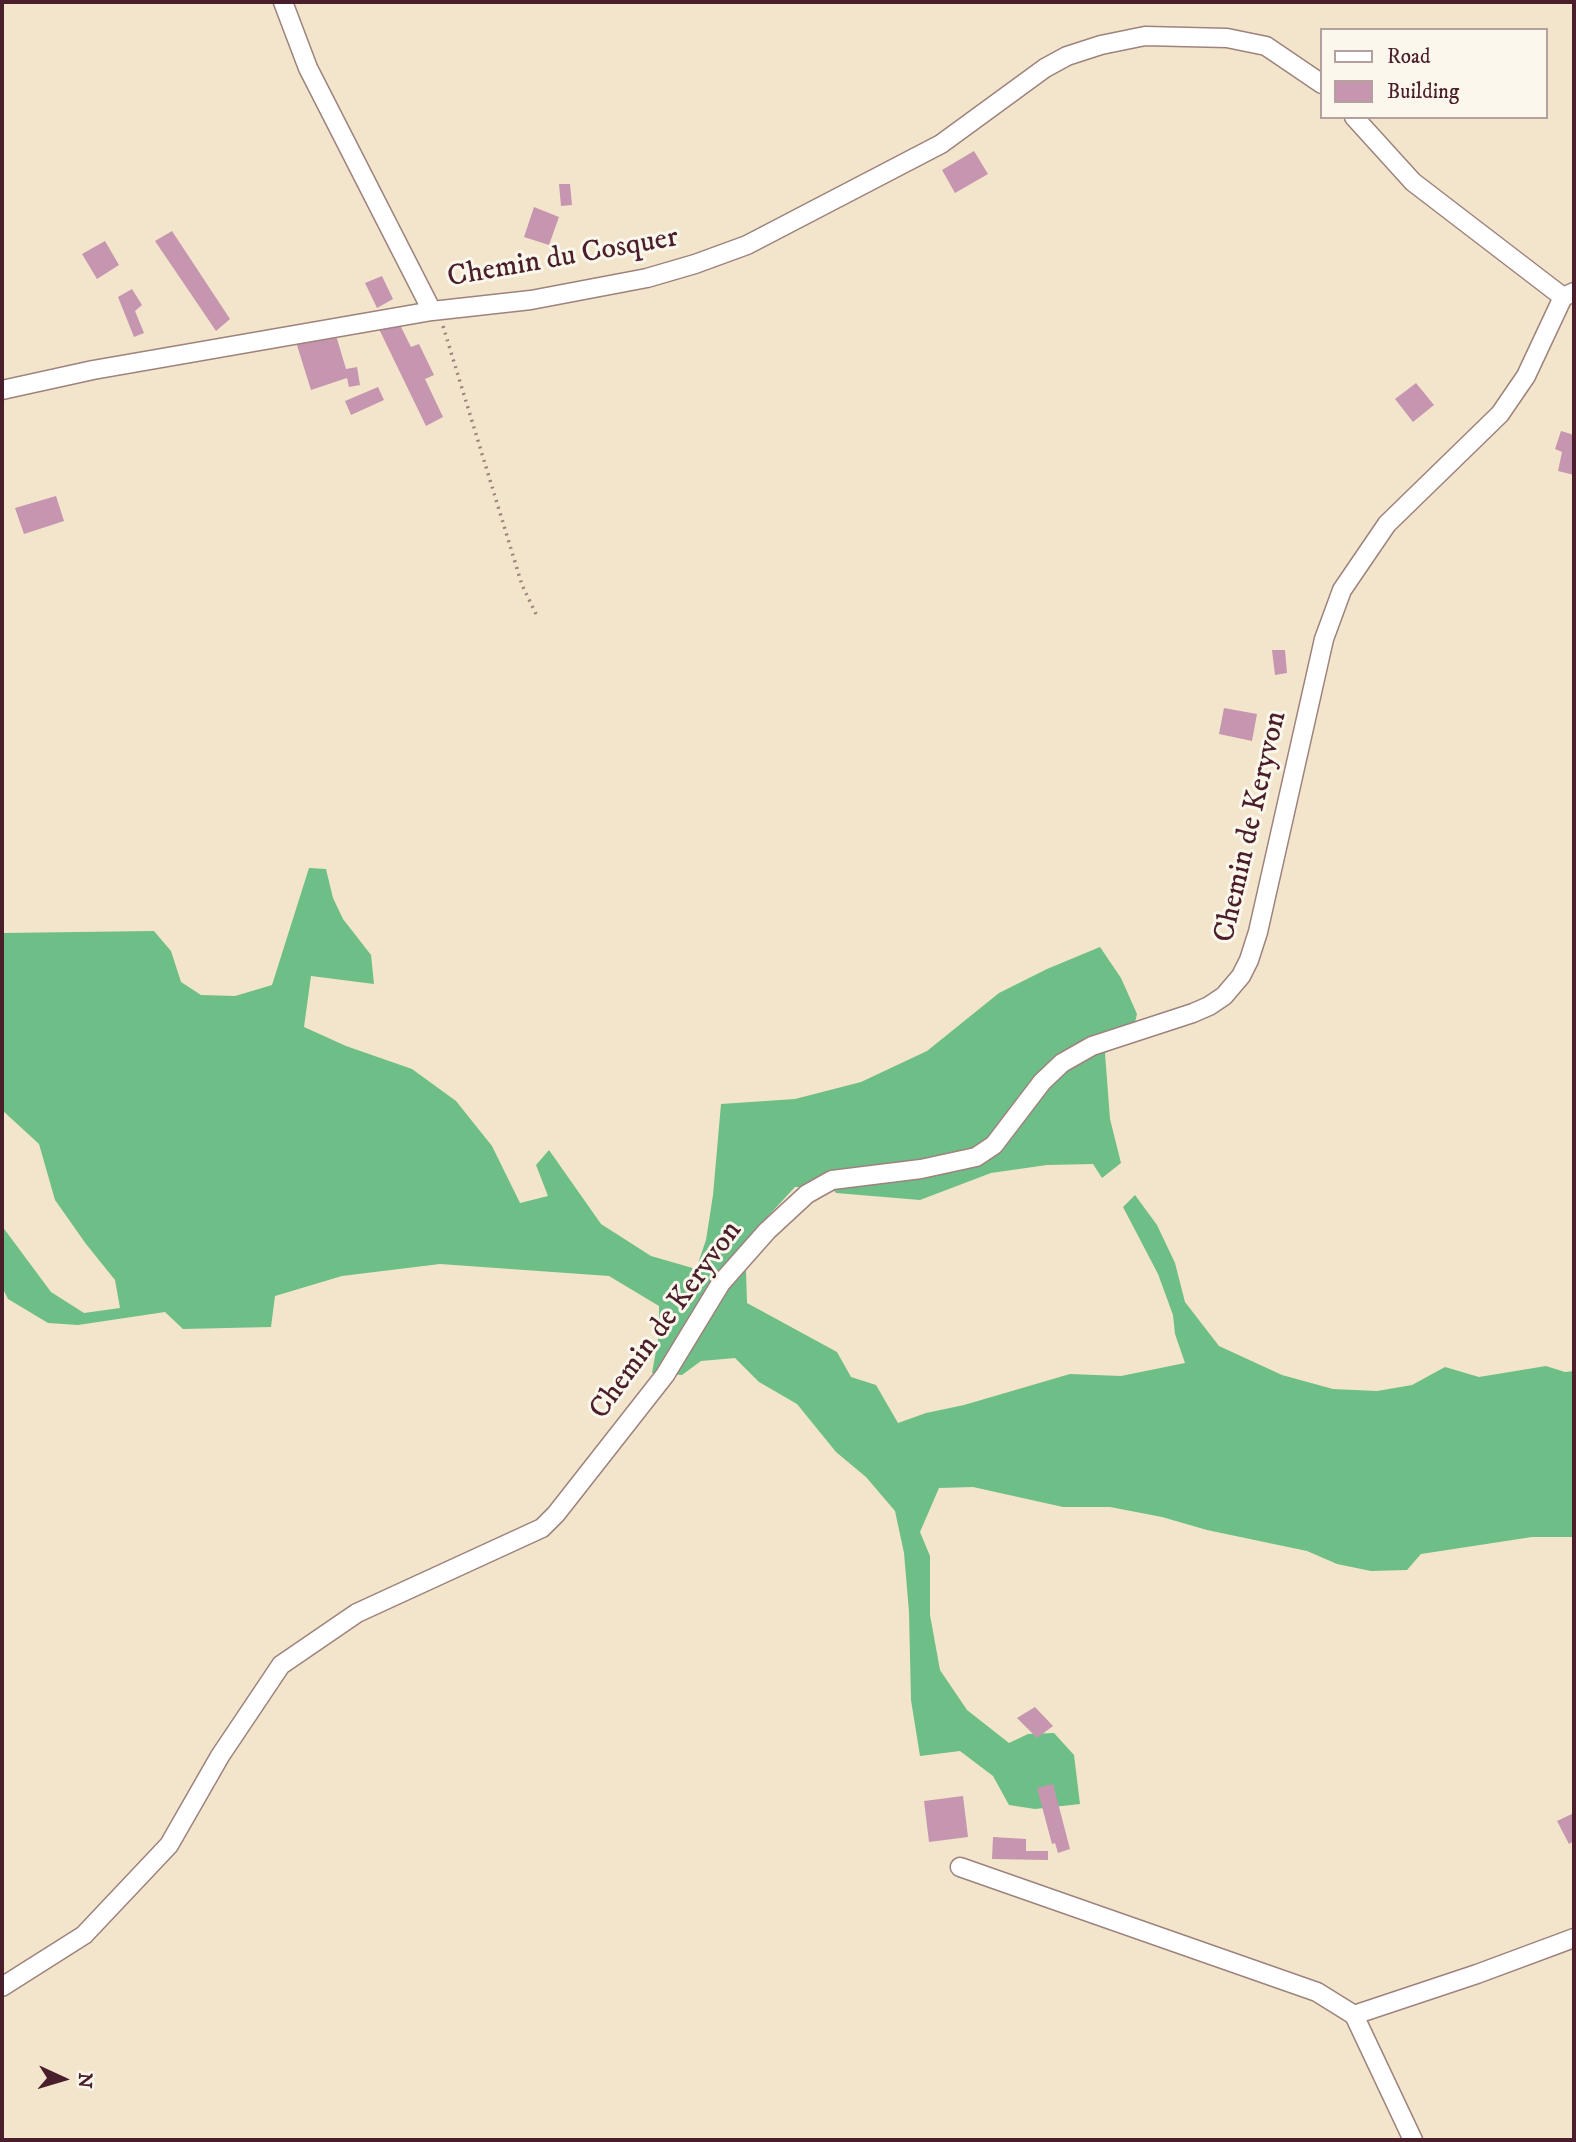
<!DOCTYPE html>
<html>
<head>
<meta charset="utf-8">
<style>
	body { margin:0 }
	#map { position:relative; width:1576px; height:2142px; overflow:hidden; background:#f3e5cc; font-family:"IM FELL DW Pica",serif }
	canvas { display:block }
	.frame { position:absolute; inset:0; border:4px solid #4a1f2b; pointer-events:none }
	.legend { position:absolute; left:1320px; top:28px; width:228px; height:91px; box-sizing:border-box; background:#fbf7ec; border:2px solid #b4a19f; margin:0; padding:9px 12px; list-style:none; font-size:21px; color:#4a1f2b }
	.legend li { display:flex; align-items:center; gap:14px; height:35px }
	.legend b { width:35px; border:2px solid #b4a19f }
	.north { position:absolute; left:28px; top:2044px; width:70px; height:70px; -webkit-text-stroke:5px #fbf7ec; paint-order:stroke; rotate:94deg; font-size:19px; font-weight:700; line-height:28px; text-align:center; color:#4a1f2b }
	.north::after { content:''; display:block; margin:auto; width:24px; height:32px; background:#4a1f2b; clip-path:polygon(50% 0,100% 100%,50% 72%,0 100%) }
</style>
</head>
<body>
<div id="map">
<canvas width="1576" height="2142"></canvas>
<div class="frame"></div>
<ul class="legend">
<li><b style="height:9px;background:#fff"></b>Road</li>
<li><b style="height:19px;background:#c695af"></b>Building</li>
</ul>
<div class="north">N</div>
</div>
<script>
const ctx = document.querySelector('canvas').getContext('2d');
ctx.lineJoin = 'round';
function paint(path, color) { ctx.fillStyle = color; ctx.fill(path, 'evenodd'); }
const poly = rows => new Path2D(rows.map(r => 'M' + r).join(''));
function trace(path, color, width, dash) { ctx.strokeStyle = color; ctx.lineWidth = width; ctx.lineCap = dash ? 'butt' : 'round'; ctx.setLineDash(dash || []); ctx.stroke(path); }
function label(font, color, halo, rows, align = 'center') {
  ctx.font = font + ' "IM FELL DW Pica",serif'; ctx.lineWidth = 6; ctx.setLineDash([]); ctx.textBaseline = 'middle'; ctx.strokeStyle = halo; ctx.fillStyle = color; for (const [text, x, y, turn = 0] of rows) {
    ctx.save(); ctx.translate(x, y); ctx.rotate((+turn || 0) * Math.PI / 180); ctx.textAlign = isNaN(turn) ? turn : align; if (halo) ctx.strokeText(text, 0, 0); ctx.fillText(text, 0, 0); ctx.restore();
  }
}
paint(poly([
	[309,868,326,869,333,898,343,919,371,955,374,984,311,976,304,1027,346,1046,412,1069,456,1101,492,1146,520,1203,548,1196,536,1165,549,1150,601,1224,651,1256,696,1269,706,1240,713,1195,721,1104,795,1099,861,1082,927,1051,999,993,1047,969,1100,947,1121,978,1137,1014,1131,1040,1105,1053,1110,1119,1121,1163,1102,1178,1093,1164,1047,1165,991,1173,920,1200,836,1193,831,1187,795,1187,759,1226,746,1270,747,1303,837,1352,851,1377,876,1385,898,1423,926,1413,964,1405,1070,1374,1121,1376,1185,1363,1175,1334,1173,1315,1158,1274,1123,1207,1135,1195,1157,1225,1175,1263,1185,1302,1219,1346,1282,1375,1333,1389,1377,1391,1412,1385,1445,1367,1479,1377,1546,1366,1565,1372,1574,1371,1574,1537,1532,1537,1421,1554,1407,1570,1371,1571,1337,1564,1307,1551,1207,1530,1162,1517,1110,1507,1063,1507,973,1487,939,1488,920,1532,930,1556,930,1615,940,1670,967,1710,1009,1743,1028,1734,1054,1733,1074,1755,1080,1804,1035,1809,1009,1805,993,1776,960,1751,920,1756,911,1700,909,1612,904,1553,895,1511,866,1477,836,1452,797,1404,759,1382,735,1358,701,1361,682,1375,652,1373,659,1334,659,1306,609,1276,440,1264,342,1276,275,1296,271,1327,183,1329,165,1312,78,1325,48,1323,8,1299,2,1287,2,1226,51,1292,84,1313,120,1308,115,1280,86,1244,55,1200,39,1144,2,1110,2,933,154,931,171,951,181,982,201,995,235,996,272,985]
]), '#6ebe88');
paint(poly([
	[974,151,988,174,955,193,942,170],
	[559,184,570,184,572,205,561,206],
	[534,207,559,217,549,245,524,237],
	[172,231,230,319,216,331,155,241],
	[105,241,119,265,97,279,82,254],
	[382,276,393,299,377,308,365,283],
	[132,289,142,305,135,311,144,333,134,337,118,297],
	[397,319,411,347,419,344,434,375,425,379,443,417,426,426,379,329],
	[335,332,346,369,357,367,360,385,349,387,347,378,311,390,296,342],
	[1416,383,1434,405,1413,422,1395,399],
	[378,387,384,400,351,415,345,401],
	[1561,431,1574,435,1574,475,1558,471,1562,452,1555,449],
	[56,496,64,521,24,534,15,508],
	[1272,650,1285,650,1287,673,1275,675],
	[1224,708,1257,714,1252,741,1219,734],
	[1035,1707,1053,1726,1037,1738,1017,1718],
	[1053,1784,1070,1849,1058,1853,1055,1843,1052,1844,1037,1788],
	[963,1796,968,1837,929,1842,924,1801],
	[1574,1813,1574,1841,1569,1844,1557,1821],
	[993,1837,1026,1839,1026,1851,1048,1851,1048,1860,992,1859]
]), '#c695af');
const minor = poly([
	[283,2,308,68,432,311],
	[1354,117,1413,182,1563,297],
	[2,390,93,370,432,311,531,300,647,278,695,264,747,245,941,144,1045,68,1067,56,1101,45,1145,36,1227,38,1266,46,1322,84],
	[960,1867,1317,1992,1354,2015],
	[2,1987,84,1935,169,1845,220,1756,281,1665,357,1613,542,1528,556,1514,665,1375,721,1283,767,1231,807,1194,832,1180,921,1169,976,1157,994,1145,1042,1082,1062,1063,1092,1046,1193,1013,1209,1006,1224,996,1241,976,1249,960,1258,932,1324,639,1342,590,1387,524,1500,414,1526,376,1563,297,1574,292],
	[1413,2140,1354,2015,1477,1974,1574,1938]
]);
trace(minor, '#9e827c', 21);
trace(poly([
	[443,326,522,585,537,616]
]), '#9e827c', 3.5, [2, 5]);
trace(minor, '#fff', 18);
label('30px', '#4a1f2b', '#fbf7ec', [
	["Chemin du Cosquer",563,259,-10],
	["Chemin de Keryvon",1252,827,-77],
	["Chemin de Keryvon",667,1321,-54]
]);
</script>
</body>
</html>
